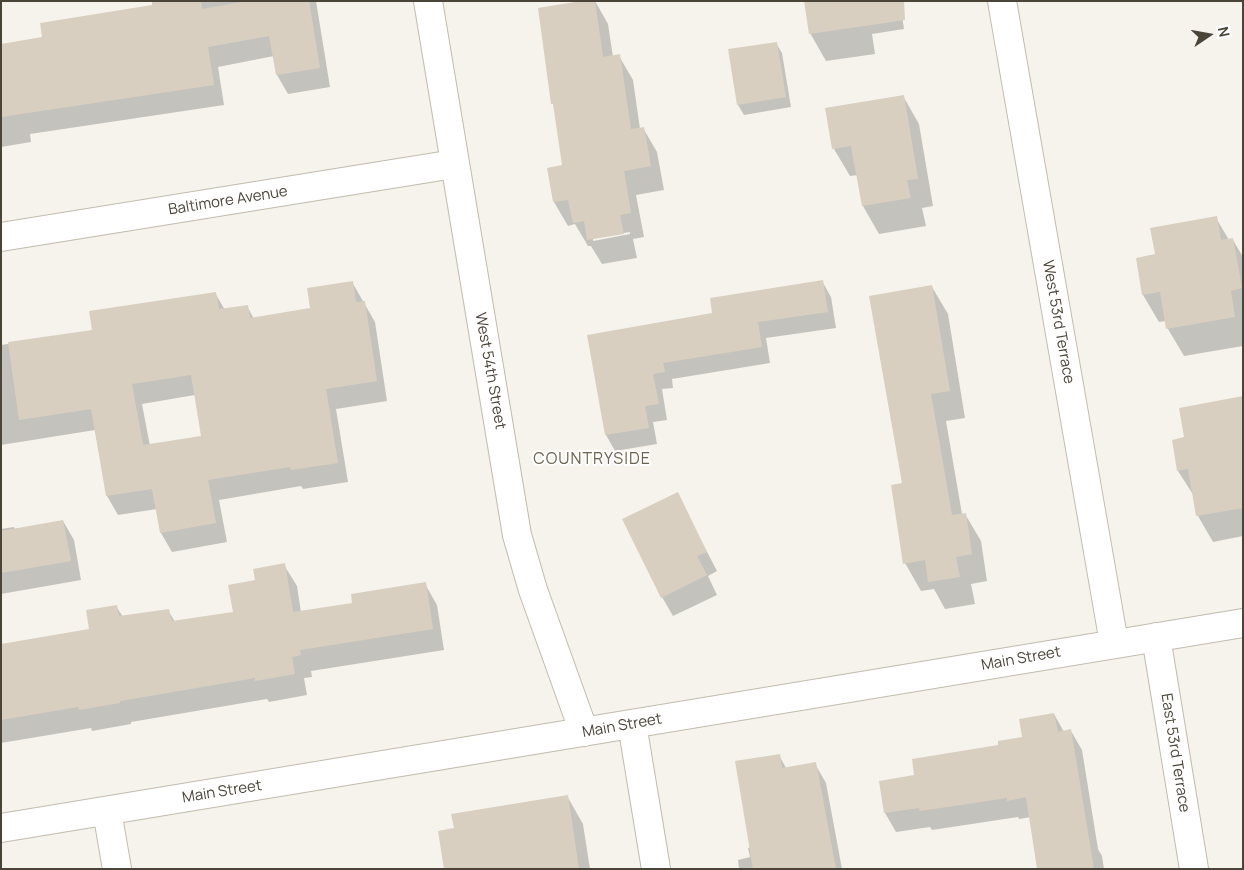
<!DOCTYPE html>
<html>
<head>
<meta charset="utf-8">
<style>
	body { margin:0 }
	#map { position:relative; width:1244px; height:870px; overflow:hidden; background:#f6f3ec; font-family:Manrope,sans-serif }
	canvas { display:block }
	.frame { position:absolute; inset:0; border:2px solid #4b4439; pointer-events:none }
	.north { position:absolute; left:1184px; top:10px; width:50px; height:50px; -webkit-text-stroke:4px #fff; paint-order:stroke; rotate:78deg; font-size:14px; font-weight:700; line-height:20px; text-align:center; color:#4b4439 }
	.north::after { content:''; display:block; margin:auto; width:18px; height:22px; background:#4b4439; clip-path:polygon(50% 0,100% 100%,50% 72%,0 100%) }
</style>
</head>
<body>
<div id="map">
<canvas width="1244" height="870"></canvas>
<div class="frame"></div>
<div class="north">N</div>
</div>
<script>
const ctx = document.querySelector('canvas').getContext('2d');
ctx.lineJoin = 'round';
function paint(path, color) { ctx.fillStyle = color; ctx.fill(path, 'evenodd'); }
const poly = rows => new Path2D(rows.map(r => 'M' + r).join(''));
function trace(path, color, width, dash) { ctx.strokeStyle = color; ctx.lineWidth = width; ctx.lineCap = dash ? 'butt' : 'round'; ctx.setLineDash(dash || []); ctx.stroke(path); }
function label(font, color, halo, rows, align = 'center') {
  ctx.font = font + ' Manrope,sans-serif'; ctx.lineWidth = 4; ctx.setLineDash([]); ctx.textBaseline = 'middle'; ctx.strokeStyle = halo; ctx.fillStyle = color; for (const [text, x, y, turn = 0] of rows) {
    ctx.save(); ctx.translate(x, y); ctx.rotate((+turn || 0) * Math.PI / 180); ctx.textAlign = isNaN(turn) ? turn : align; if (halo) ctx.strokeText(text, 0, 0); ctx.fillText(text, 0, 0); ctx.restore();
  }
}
paint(poly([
	[166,1,316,1,330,87,288,94,277,75,274,56,218,67,224,105,30,134,31,142,1,147,1,45,44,38,154,6],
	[595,1,608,24,613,57,619,56,633,80,640,129,643,128,657,152,664,190,636,195,644,237,633,239,637,258,602,264,591,246,588,246,575,224,568,226,554,202,549,169,564,166,555,107,553,104],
	[630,232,630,234,593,241,593,238],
	[900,1,904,29,872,34,875,54,826,61,810,33],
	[776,43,782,53,791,107,744,115,738,105,730,50],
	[903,96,919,124,933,206,922,208,926,226,879,234,863,206,858,175,850,176,834,149],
	[1216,218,1229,240,1233,240,1243,257,1243,346,1184,356,1168,329,1166,321,1159,322,1143,295,1156,255],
	[822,281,831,297,836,328,766,338,770,363,672,379,673,388,662,389,667,420,653,422,657,444,615,451,606,435,589,336,714,314],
	[352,282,375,322,387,401,336,409,348,482,303,489,301,486,219,500,227,542,172,552,161,533,157,509,118,515,107,496,95,430,1,445,1,345,94,331,215,293,225,310,247,306,254,319,312,309],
	[195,395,202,437,150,446,142,404],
	[932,287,948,314,965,418,946,421,962,514,965,514,981,541,987,581,971,584,975,604,945,609,934,589,921,591,905,563,904,484],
	[1243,398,1243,536,1213,542,1198,516,1194,496,1178,471,1186,438],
	[677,494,717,571,708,576,717,595,673,616,662,597],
	[63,521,74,540,81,580,1,594,1,529,14,527,15,529],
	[284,565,297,586,301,612,354,604,425,584,437,605,444,650,311,671,312,677,304,678,307,695,269,702,267,699,131,722,131,724,92,731,91,728,1,743,1,645,91,630,116,606,123,617,168,610,175,622,235,613,256,581],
	[1054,714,1064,732,1071,731,1082,750,1098,849,1102,856,1104,869,1038,869,1031,817,1019,819,1018,817,932,830,930,827,896,832,885,813,880,782,916,776,1023,738],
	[779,755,786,768,815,764,826,783,842,869,739,869,738,860,750,857,748,848,751,847],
	[567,796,583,824,590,869,445,869,455,829]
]), '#0003');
paint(poly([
	[152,1,201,1,202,9,248,1,309,1,320,68,276,75,269,36,208,47,214,85,1,117,1,44,42,37,40,23,152,5],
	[581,1,595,1,603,57,620,54,631,129,644,127,651,166,624,171,631,213,620,215,624,234,587,240,584,221,573,223,568,200,553,202,547,168,562,165,553,104,551,104,538,8],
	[804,1,904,1,905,20,809,34],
	[777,42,786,97,737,105,728,49],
	[904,95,918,179,907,180,911,198,862,206,851,146,832,149,825,108],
	[1217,216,1221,240,1233,238,1242,288,1231,291,1235,317,1166,329,1160,292,1142,295,1136,258,1155,254,1150,228],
	[823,280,828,312,758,322,762,347,663,363,665,372,653,374,659,404,645,406,649,428,605,435,587,335,712,313,710,298],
	[353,281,356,302,365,301,377,381,326,389,338,463,291,470,290,467,208,480,216,523,160,533,152,489,106,496,91,409,19,420,8,342,92,330,89,311,216,292,219,309,248,305,250,318,310,308,307,288],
	[191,375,201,436,143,445,132,384],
	[932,285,950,391,931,394,952,515,966,513,972,554,956,557,960,577,928,582,925,560,903,564,891,485,902,483,869,296],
	[1243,396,1243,508,1196,516,1188,469,1177,471,1172,440,1184,437,1179,408],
	[678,492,707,552,697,556,707,575,661,598,622,519],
	[63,520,71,561,1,573,1,531],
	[285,563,293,612,352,603,351,594,426,582,433,629,300,650,301,655,292,657,295,674,255,681,255,678,120,701,120,703,79,710,78,707,1,720,1,644,89,629,86,610,117,605,119,616,169,609,172,621,233,612,228,585,255,580,253,569],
	[1054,713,1058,732,1071,729,1094,869,1037,869,1026,797,1007,801,1007,798,920,811,919,808,884,813,879,781,914,775,912,759,998,745,998,741,1022,737,1019,719],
	[780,754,782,768,816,762,836,869,753,869,735,761],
	[568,795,579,869,444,869,438,831,454,828,451,814]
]), '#d8cfc1');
const minor = poly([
	[428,1,517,535,533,590,584,732],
	[1002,1,1114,643],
	[1,237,454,164],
	[1156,637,1194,869],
	[632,724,656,869],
	[107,811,117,869],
	[1,828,1243,623]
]);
trace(minor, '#c2bbae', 30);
trace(minor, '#fff', 28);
label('15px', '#4b4439', '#fff', [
	["Baltimore Avenue",228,201,-9],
	["West 53rd Terrace",1058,322,80],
	["West 54th Street",490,371,80],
	["Main Street",1021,659,-10],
	["Main Street",622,726,-10],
	["East 53rd Terrace",1175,753,81],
	["Main Street",222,792,-9]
]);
ctx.letterSpacing = '1px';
label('16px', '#6e6250', '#fff', [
	["COUNTRYSIDE",592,460]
]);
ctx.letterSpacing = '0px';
</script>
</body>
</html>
